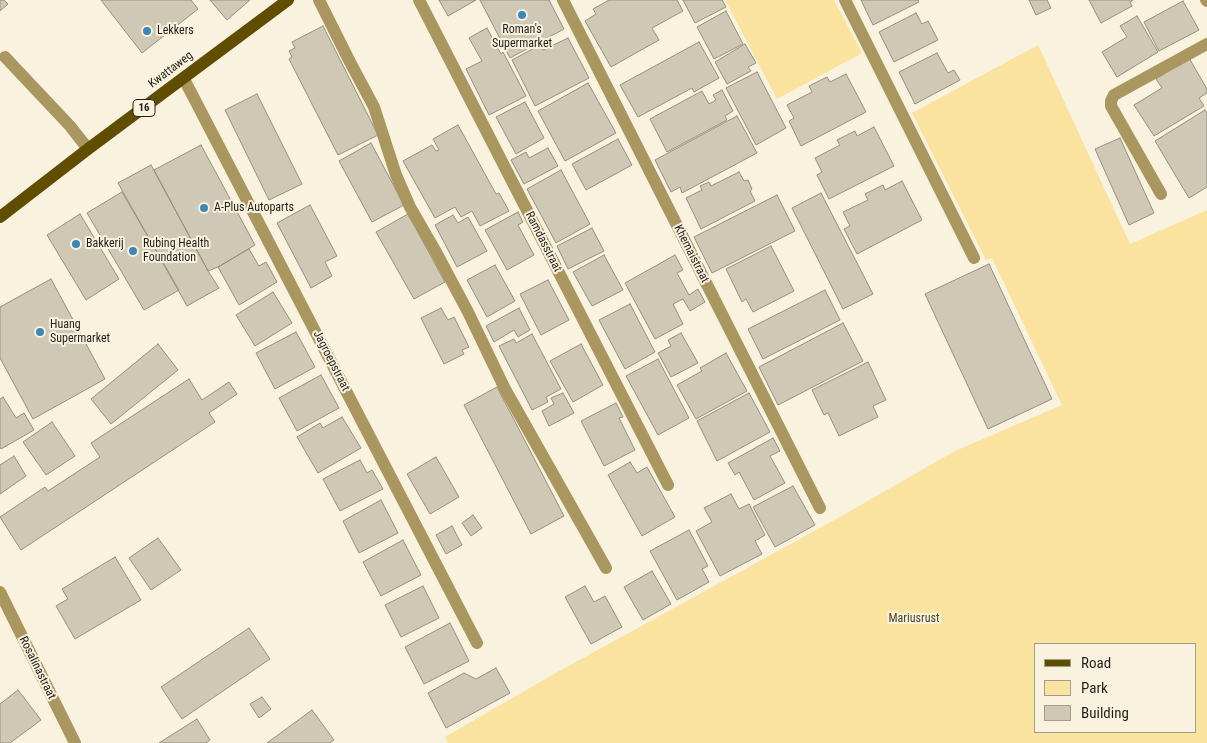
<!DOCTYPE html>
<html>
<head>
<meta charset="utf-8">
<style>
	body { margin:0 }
	#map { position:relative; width:1207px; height:743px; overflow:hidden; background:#f8f2df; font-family:"Roboto Condensed",sans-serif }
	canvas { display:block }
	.legend { position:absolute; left:1034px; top:643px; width:162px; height:90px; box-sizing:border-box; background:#f8f2df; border:1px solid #a29e8f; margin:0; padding:6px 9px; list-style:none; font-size:15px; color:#211f18 }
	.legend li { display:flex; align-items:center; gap:10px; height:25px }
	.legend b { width:25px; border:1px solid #a29e8f }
</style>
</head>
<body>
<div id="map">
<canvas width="1207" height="743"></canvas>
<ul class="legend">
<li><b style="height:6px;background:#614d00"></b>Road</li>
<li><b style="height:14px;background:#fae39e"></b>Park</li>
<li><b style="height:14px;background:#cec8b5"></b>Building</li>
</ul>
</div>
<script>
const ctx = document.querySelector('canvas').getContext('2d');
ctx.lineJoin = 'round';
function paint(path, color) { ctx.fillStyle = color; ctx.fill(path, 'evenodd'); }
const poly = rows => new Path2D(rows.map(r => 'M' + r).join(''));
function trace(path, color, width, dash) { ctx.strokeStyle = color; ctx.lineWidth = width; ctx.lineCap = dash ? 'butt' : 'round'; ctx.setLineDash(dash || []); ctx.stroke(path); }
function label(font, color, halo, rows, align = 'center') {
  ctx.font = font + ' "Roboto Condensed",sans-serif'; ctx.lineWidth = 4; ctx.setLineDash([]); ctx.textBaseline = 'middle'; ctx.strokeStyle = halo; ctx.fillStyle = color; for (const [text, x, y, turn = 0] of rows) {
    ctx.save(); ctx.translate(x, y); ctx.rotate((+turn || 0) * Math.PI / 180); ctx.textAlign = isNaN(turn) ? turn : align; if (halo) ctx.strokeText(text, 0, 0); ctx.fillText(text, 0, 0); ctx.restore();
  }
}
paint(poly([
	[725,0,834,0,862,53,777,99],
	[1038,45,1130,244,1207,210,1207,743,448,743,445,737,554,674,838,518,955,451,1062,405,992,258,986,260,912,113],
	[1036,644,1196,644,1196,732,1036,732]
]), '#fae39e');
const building = poly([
	[0,0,4,0,8,4,0,11,0,0],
	[101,0,191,0,198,9,142,53,101,0],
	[210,0,250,0,227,20,210,0],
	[439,0,476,0,448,16,439,0],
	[480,0,549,0,564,29,510,58,480,0],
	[609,0,677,0,683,11,652,28,659,40,611,67,585,21,596,14,593,9,609,0],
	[683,0,722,0,726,7,695,23,683,0],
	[861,0,918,0,919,2,873,25,861,0],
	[1029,0,1047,0,1051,8,1036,15,1029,0],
	[1089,0,1133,0,1130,2,1132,6,1101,23,1089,0],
	[1183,1,1199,30,1159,51,1144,22,1183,1],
	[726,11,743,44,714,59,697,27,726,11],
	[916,13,922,24,928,21,938,40,894,62,879,32,916,13],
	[1137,16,1158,52,1117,77,1102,52,1127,37,1120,26,1137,16],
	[323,26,378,135,338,155,289,59,292,57,289,51,295,48,292,42,323,26],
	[487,28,501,54,503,52,526,96,489,115,466,69,482,61,469,38,487,28],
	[568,38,589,78,535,106,512,60,540,45,543,50,568,38],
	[699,42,719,78,694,92,692,88,638,117,620,85,699,42],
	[745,44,756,63,748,67,751,71,727,84,715,62,745,44],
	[937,53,948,73,954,70,960,80,915,104,899,72,937,53],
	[1189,58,1207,89,1207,93,1199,98,1204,106,1154,136,1134,105,1162,88,1156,79,1189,58],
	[757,72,786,128,756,145,726,88,757,72],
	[846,74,866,112,801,146,789,121,794,118,787,105,812,92,809,86,827,77,830,82,846,74],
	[588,83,616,133,565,161,538,111,588,83],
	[722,90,733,111,725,116,727,120,667,152,650,119,702,91,709,104,716,100,713,95,722,90],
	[257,94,302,184,269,200,225,110,257,94],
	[525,102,544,138,516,154,496,117,525,102],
	[1205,110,1207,113,1207,187,1189,198,1155,141,1205,110],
	[737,116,757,153,682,193,680,187,671,192,655,160,737,116],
	[458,125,496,194,499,193,509,211,480,226,472,211,461,217,455,207,435,218,403,161,432,145,436,151,439,150,433,139,458,125],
	[874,127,894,166,829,199,817,175,822,172,815,158,840,145,837,140,855,131,857,136,874,127],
	[1120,138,1154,213,1129,225,1095,149,1120,138],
	[618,139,632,165,586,190,572,164,618,139],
	[371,143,404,205,372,222,339,161,371,143],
	[201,145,255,245,218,267,208,271,154,170,201,145],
	[548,148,558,166,524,184,511,160,526,152,529,158,548,148],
	[151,165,208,271,219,288,187,306,118,183,151,165],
	[561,170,590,224,556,243,527,189,561,170],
	[739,172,744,181,748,180,752,189,750,191,755,201,701,229,686,198,702,190,700,186,709,182,711,186,739,172],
	[902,181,922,220,857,254,844,229,850,226,843,212,868,200,865,194,883,185,885,190,902,181],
	[122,192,179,290,144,310,87,213,122,192],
	[821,193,873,294,843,309,792,208,821,193],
	[777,195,795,231,712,273,694,237,777,195],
	[310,205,337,256,325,262,332,276,311,288,277,223,310,205],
	[518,212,523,222,518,225,534,255,507,270,485,230,518,212],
	[80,214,119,279,86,300,47,235,80,214],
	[408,214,445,282,414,299,376,232,408,214],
	[453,215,458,223,468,217,487,251,457,267,435,225,453,215],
	[592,228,604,251,568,269,557,246,592,228],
	[771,246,794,291,753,312,746,299,742,302,726,269,771,246],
	[249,249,259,266,266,262,277,282,239,305,218,267,249,249],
	[604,255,623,290,592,306,573,272,604,255],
	[675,255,683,270,677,273,689,295,698,289,705,302,690,311,683,299,673,304,683,324,655,339,625,283,675,255],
	[989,264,1052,399,988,429,925,294,989,264],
	[495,265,515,301,487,317,467,280,495,265],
	[51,279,105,379,33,419,0,358,0,307,51,279],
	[548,280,569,320,541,335,520,294,548,280],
	[825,290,840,320,763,359,748,329,825,290],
	[273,292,292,323,255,346,236,315,273,292],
	[630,304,655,352,625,369,599,320,630,304],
	[441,308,448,320,454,317,469,347,462,350,464,354,444,364,421,318,441,308],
	[519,308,530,330,518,337,514,330,494,342,486,326,519,308],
	[843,323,863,361,778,405,759,367,843,323],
	[296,332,315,367,275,389,256,353,296,332],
	[681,333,698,363,671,377,658,353,671,346,668,340,681,333],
	[532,334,561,389,546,397,548,402,532,410,499,346,514,339,516,343,532,334],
	[158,344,178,370,111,424,91,399,158,344],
	[581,344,603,385,573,402,550,361,581,344],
	[726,353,747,391,696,419,677,385,702,371,700,368,726,353],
	[658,359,689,418,658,435,626,376,658,359],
	[868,362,886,400,873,406,878,417,839,436,828,413,824,415,812,390,868,362],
	[321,375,339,408,297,431,279,398,321,375],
	[189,379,202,400,229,382,237,394,209,413,215,422,21,550,0,517,45,487,48,491,100,457,91,443,189,379],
	[497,387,564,516,531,534,464,405,497,387],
	[563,393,574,413,549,426,542,411,554,404,551,398,563,393],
	[749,393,770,432,717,461,697,421,749,393],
	[3,397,16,418,24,413,34,430,1,449,0,447,0,399,3,397],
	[616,403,623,417,619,418,635,450,604,466,581,421,616,403],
	[342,417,361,448,318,473,297,437,320,423,323,428,342,417],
	[52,422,75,456,46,475,23,442,52,422],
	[773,438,780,451,770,456,785,483,754,500,739,472,735,475,728,463,773,438],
	[14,456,26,476,0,494,0,465,14,456],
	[436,457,459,497,430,514,407,474,436,457],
	[360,460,367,473,372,470,383,489,340,511,323,479,360,460],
	[630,462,637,473,647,467,675,517,642,536,608,475,630,462],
	[793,486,815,525,775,547,753,507,793,486],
	[731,494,739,509,749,504,765,535,755,541,762,554,720,576,696,531,712,522,704,508,731,494],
	[381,500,398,533,359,553,343,521,381,500],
	[473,515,482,528,471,536,462,523,473,515],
	[452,526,462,545,446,554,436,535,452,526],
	[689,530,708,566,702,569,709,582,677,600,650,551,689,530],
	[158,538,181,570,151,590,129,558,158,538],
	[403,540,421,575,381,596,363,562,403,540],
	[115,557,141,600,75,639,56,606,68,599,62,589,115,557],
	[652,571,671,604,643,620,624,587,652,571],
	[423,586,439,618,401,637,385,605,423,586],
	[585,586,594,602,605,596,622,627,591,644,565,597,585,586],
	[450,623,469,661,424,684,405,647,450,623],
	[249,628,270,659,182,719,161,687,249,628],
	[496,668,510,693,446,728,428,693,464,673,476,679,496,668],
	[18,690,41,720,10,743,0,743,0,704,18,690],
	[262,697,271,709,259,718,250,704,262,697],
	[312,710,334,740,330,743,267,743,312,710],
	[197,719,210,740,206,743,159,743,197,719]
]);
paint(building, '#cec8b5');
trace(building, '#95907e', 1);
trace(poly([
	[5,57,70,126,88,149],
	[1161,194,1111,106,1111,101,1114,95,1207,44]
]), '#a9975f', 12);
trace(poly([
	[319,0,350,62,374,107,396,175,410,207,436,252,468,312,505,389,606,568],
	[419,0,668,485],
	[563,0,820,508],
	[845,0,974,258],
	[1206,0,1207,1],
	[184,79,477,643],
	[0,592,75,743]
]), '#a9975f', 12);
trace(poly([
	[0,217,88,149,288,0]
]), '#614d00', 12);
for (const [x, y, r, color] of [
	[522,15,5,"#3c87ba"],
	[147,31,5,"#3c87ba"],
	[204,208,5,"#3c87ba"],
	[76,244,5,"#3c87ba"],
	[133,251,5,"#3c87ba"],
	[40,332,5,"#3c87ba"]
]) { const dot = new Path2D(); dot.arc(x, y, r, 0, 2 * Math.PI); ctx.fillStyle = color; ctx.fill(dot); trace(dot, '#f8f2df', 2); }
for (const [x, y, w] of [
	[144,108,22]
]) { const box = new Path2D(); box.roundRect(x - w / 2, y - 8.5, w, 17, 4); ctx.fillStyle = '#f8f2df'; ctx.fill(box); trace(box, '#211f18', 1); }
label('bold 11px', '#211f18', null, [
	["16",144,108]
]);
label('12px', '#211f18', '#f8f2df', [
	["Roman's",522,30,"center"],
	["Supermarket",522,44,"center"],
	["Lekkers",157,31],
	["A-Plus Autoparts",214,208],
	["Bakkerij",86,244],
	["Rubing Health",143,244],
	["Foundation",143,258],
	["Huang",50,325],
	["Supermarket",50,339]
], 'left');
label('12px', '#211f18', '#f8f2df', [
	["Kwattaweg",171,70,-37],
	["Ramdasstraat",543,242,63],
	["Khemaistraat",691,254,63],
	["Jagroepstraat",331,361,63],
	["Rosalinastraat",37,668,64]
]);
label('12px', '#4e421c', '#f8f2df', [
	["Mariusrust",914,619]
]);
</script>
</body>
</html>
